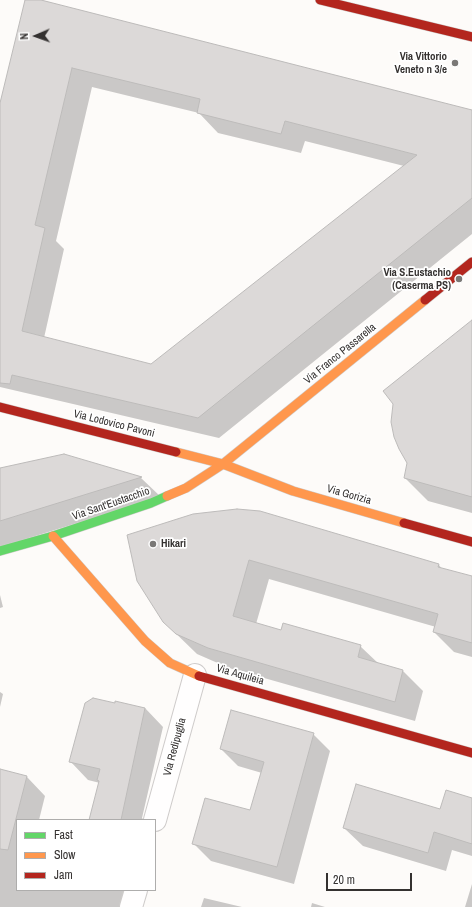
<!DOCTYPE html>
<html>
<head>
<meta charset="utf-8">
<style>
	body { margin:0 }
	#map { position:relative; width:472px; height:907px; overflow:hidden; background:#fdfbf9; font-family:"Archivo Narrow",sans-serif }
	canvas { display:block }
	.legend { position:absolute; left:16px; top:819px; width:140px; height:72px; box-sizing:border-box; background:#fff; border:1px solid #aeadac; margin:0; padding:5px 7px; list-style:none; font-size:12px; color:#343130 }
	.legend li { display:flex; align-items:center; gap:8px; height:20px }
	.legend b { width:20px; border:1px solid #aeadac }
	.north { position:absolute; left:16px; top:16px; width:40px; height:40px; -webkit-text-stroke:3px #fff; paint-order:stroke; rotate:268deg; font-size:11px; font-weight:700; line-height:16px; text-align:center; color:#343130 }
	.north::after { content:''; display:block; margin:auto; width:14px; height:18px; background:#343130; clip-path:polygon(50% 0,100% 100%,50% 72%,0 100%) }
	.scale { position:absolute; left:326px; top:873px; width:86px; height:18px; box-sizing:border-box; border:2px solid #343130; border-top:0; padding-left:5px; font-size:12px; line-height:14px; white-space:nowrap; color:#343130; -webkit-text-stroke:3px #fff; paint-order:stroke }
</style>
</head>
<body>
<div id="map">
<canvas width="472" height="907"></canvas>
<ul class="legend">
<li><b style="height:5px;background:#63d668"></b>Fast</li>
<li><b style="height:5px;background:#ff974d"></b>Slow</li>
<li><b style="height:5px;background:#b3261e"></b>Jam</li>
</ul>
<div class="north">N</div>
<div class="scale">20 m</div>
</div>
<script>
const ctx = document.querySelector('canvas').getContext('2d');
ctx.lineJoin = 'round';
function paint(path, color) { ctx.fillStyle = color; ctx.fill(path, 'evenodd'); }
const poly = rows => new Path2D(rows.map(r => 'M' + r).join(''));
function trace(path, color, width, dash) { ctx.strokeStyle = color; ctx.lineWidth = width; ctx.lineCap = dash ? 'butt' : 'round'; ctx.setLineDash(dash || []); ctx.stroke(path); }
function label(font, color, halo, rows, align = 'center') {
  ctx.font = font + ' "Archivo Narrow",sans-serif'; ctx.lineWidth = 3.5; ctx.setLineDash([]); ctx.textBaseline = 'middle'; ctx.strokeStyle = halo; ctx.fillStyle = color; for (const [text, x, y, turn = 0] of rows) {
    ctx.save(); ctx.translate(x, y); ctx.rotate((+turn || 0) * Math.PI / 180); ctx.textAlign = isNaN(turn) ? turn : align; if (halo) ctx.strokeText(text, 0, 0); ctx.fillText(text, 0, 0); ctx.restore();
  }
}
paint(poly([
	[26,0,37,0,472,111,472,234,219,438,0,387,0,108],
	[92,87,199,113,218,133,301,153,305,141,404,166,152,365,44,338,64,249,56,241],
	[472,321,472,513,428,501,405,478],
	[64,455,141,478,161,497,0,547,0,469],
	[128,536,439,565,442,569,472,577,472,657,454,652,434,632,436,627,269,579,256,624,282,631,360,646,379,664,403,671,423,691,415,721,229,668,197,654,164,622],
	[0,595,3,607,0,608],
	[0,692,3,694,0,707],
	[116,704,145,708,163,727,142,818,144,820,90,820,100,783,88,780,70,761],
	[313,734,330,751,294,884,211,861,194,844,251,811,262,773,238,766,221,749],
	[0,770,27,777,45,796,39,820,17,820,17,890,125,890,121,907,0,907],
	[472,799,472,856,452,850,446,871,363,846,344,828,441,810],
	[472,884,472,907,465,907],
	[204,898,242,907,201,907],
	[312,903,325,907,311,907]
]), '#0003');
const building = poly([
	[25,0,41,0,472,110,472,198,198,418,12,375,10,384,0,383,0,103,25,0],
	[72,68,200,99,197,113,281,134,285,121,417,155,151,364,22,331,45,228,35,225,72,68],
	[472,320,472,497,404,478,407,463,399,449,394,437,391,422,393,404,383,391,472,320],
	[64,454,142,477,0,521,0,468,64,454],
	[237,509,260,511,439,564,438,567,472,576,472,643,433,632,438,614,249,560,233,616,281,630,283,623,361,645,358,657,403,670,395,702,208,648,176,634,163,622,137,581,127,535,193,514,237,509],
	[93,698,115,703,115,701,145,708,121,820,89,820,99,781,97,780,100,769,69,762,85,703,93,698],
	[231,710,314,733,277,867,192,844,205,798,250,810,264,762,220,749,231,710],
	[0,769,27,776,8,850,0,849,0,769],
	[356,784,440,809,446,790,472,798,472,844,434,832,428,853,343,828,356,784]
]);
paint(building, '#dcd9d8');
trace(building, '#bdbbba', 1);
const street = poly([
	[155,820,195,675],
	[131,907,136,890]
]);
const fast = poly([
	[0,551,53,536,151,503,167,496]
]);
const slow = poly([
	[176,452,223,464,293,491,404,523],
	[167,496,186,488,223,464,425,300],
	[53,536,145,641,170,663,199,676]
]);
const jam = poly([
	[320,0,472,37],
	[425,300,472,262],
	[0,407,176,452],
	[404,523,472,542],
	[199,676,472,753]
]);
trace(street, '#cecbca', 24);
trace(fast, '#cecbca', 10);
trace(slow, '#cecbca', 10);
trace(jam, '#cecbca', 10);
trace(street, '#fffefe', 22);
trace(fast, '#63d668', 9);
trace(slow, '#ff974d', 9);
trace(jam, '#b3261e', 9);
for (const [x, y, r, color] of [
	[455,63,4,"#7a7876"],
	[459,279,4,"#7a7876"],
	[153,544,4,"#7a7876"]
]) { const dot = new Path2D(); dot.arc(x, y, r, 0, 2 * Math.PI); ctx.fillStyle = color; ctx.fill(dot); trace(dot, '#fff', 1.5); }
label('bold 11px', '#343130', '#fff', [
	["Via Vittorio",447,57],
	["Veneto n 3/e",447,70],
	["Via S.Eustachio",451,273],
	["(Caserma PS)",451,286],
	["Hikari",161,544,"left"]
], 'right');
label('11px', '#343130', '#fff', [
	["Via Franco Passarella",340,354,-39],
	["Via Lodovico Pavoni",114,424,14],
	["Via Gorizia",349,495,16],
	["Via Sant'Eustacchio",111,504,-19],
	["Via Aquileia",240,675,16],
	["Via Redipuglia",175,747,-75]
]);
</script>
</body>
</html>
